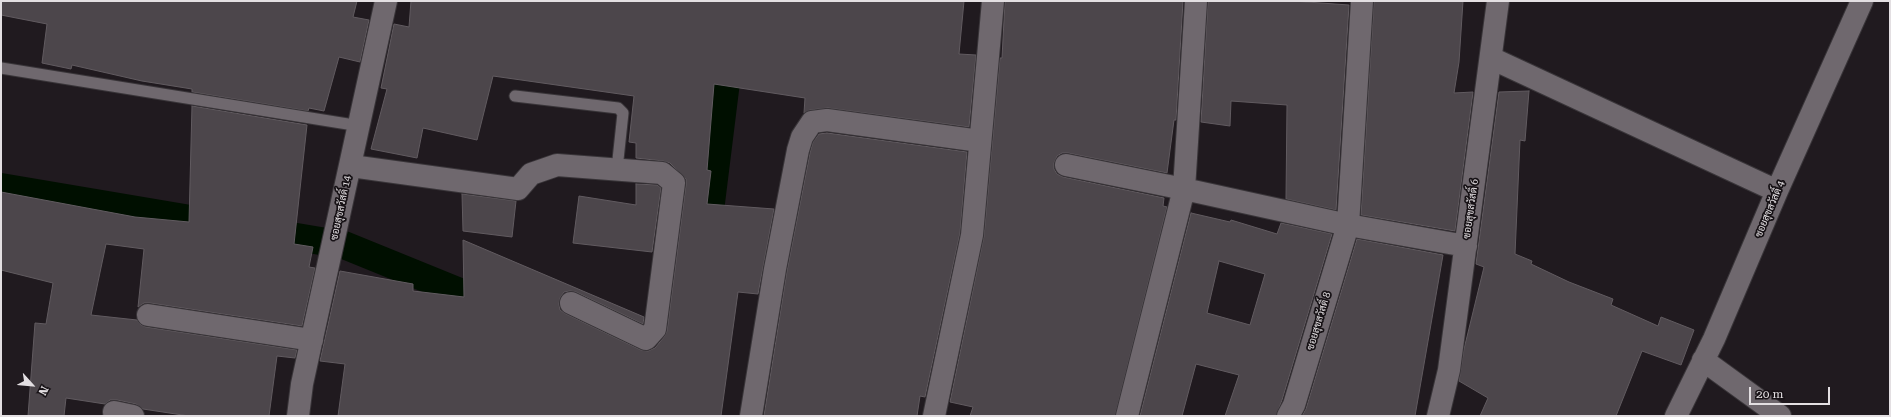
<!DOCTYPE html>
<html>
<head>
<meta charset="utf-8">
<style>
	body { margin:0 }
	#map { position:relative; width:1891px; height:417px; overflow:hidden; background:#201a1f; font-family:"Roboto Serif",serif }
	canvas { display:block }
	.frame { position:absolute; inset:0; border:2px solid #e3dfe2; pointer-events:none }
	.north { position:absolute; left:12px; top:365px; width:40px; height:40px; -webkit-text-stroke:3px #161115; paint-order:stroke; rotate:117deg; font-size:11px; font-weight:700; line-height:16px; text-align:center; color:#e3dfe2 }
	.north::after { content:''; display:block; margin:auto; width:14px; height:18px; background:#e3dfe2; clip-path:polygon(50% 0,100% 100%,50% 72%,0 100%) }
	.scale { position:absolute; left:1749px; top:387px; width:81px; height:18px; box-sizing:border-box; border:2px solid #e3dfe2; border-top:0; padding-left:5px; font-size:12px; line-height:14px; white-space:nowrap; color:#e3dfe2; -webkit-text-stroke:3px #161115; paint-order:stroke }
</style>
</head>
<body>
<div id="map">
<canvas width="1891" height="417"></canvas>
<div class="frame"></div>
<div class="north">N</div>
<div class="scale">20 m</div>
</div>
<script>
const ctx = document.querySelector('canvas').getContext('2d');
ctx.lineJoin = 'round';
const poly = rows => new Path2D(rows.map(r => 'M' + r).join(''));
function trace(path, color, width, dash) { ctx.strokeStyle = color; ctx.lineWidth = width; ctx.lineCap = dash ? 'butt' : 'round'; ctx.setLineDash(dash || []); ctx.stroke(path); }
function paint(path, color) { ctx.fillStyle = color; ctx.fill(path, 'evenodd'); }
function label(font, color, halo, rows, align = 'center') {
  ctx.font = font + ' "Roboto Serif",Sarabun,serif'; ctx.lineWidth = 3.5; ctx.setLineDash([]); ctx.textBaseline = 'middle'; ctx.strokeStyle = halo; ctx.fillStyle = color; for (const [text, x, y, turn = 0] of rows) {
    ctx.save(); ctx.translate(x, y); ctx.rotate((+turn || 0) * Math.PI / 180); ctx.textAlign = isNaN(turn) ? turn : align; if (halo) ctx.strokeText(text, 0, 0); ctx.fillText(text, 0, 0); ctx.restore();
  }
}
trace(poly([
	[1,187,344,245,499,308],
	[706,243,736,1]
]), '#000f00', 28);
const building = poly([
	[1,1,357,1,353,17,369,20,360,62,339,57,324,111,309,108,308,111,192,92,192,89,142,81,72,65,71,69,42,63,47,24,1,15,1,1],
	[411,1,964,1,959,54,976,55,969,127,828,108,810,110,804,113,805,98,714,84,707,170,711,171,707,204,774,209,758,294,738,292,721,416,338,416,345,364,320,361,340,271,413,284,413,291,464,297,463,240,644,317,643,324,576,292,570,291,564,292,560,298,559,304,560,310,566,314,641,350,648,351,655,348,664,337,667,331,686,185,686,179,670,163,663,161,636,158,636,143,629,142,634,96,493,76,477,140,423,128,417,158,371,149,387,89,381,88,394,24,409,27,411,1],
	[1005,1,1183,1,1176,120,1174,120,1167,173,1068,153,1062,153,1057,156,1054,163,1054,169,1057,174,1063,177,1164,198,1163,206,1167,207,1115,416,970,416,973,407,950,402,984,236,1000,58,1002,58,1005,1],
	[1208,1,1293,1,1349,5,1336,210,1286,199,1287,105,1231,101,1230,126,1201,122,1208,1],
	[1374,1,1463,1,1459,62,1454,93,1473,92,1455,231,1361,215,1374,1],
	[1529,91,1525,141,1520,140,1515,254,1532,261,1531,264,1569,282,1613,299,1611,305,1658,326,1661,317,1694,330,1681,365,1642,351,1616,416,1480,416,1488,398,1459,381,1464,349,1484,267,1476,264,1499,92,1529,91],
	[192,106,307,125,294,244,313,247,309,267,315,268,302,326,150,303,144,303,138,307,144,249,106,244,91,315,137,320,141,325,146,327,297,350,295,358,277,356,269,416,189,416,143,409,136,404,117,400,110,400,105,404,66,398,64,416,28,416,35,323,46,324,53,283,1,270,1,192,135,217,189,222,192,106],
	[827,133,967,152,960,233,925,397,920,396,917,416,764,416,787,271,810,153,813,142,819,134,827,133],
	[636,184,657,185,661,188,652,252,573,243,579,196,636,205,636,184],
	[462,194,516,201,512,237,463,231,462,194],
	[1191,213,1230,222,1231,220,1277,234,1281,223,1332,234,1282,400,1276,416,1225,416,1239,375,1196,364,1182,416,1140,416,1191,213],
	[1219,261,1265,274,1250,325,1207,313,1219,261],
	[1357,239,1443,255,1415,416,1302,416,1306,409,1357,239]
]);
paint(building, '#4c464b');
trace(building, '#615b60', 1);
const lane = poly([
	[1,68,360,126],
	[515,96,618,108,623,113,617,169]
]);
const street = poly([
	[1491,58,1777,191],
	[1066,165,1184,189,1348,225,1466,246],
	[351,166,518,189,531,174,557,165,662,173,674,183,655,329,646,339,571,303],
	[148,315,312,340],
	[1703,360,1780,416],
	[114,412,133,416],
	[298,416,302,384,386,1],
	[751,416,775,269,798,150,802,137,812,122,827,120,980,141],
	[934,416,972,235,993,1],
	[1127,416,1184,189,1196,1],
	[1288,416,1294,405,1348,225,1362,1],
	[1438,416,1449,370,1498,1],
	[1676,416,1714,339,1777,191,1862,1]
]);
trace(lane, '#393539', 13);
trace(street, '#393539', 24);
trace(lane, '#6f686e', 11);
trace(street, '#6f686e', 22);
label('10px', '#e3dfe2', '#161115', [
	["ซอยสุขสวัสดิ์ 14",341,208,-78],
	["ซอยสุขสวัสดิ์ 6",1471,209,-82],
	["ซอยสุขสวัสดิ์ 4",1770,209,-67],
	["ซอยสุขสวัสดิ์ 8",1319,321,-73]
]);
</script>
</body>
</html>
